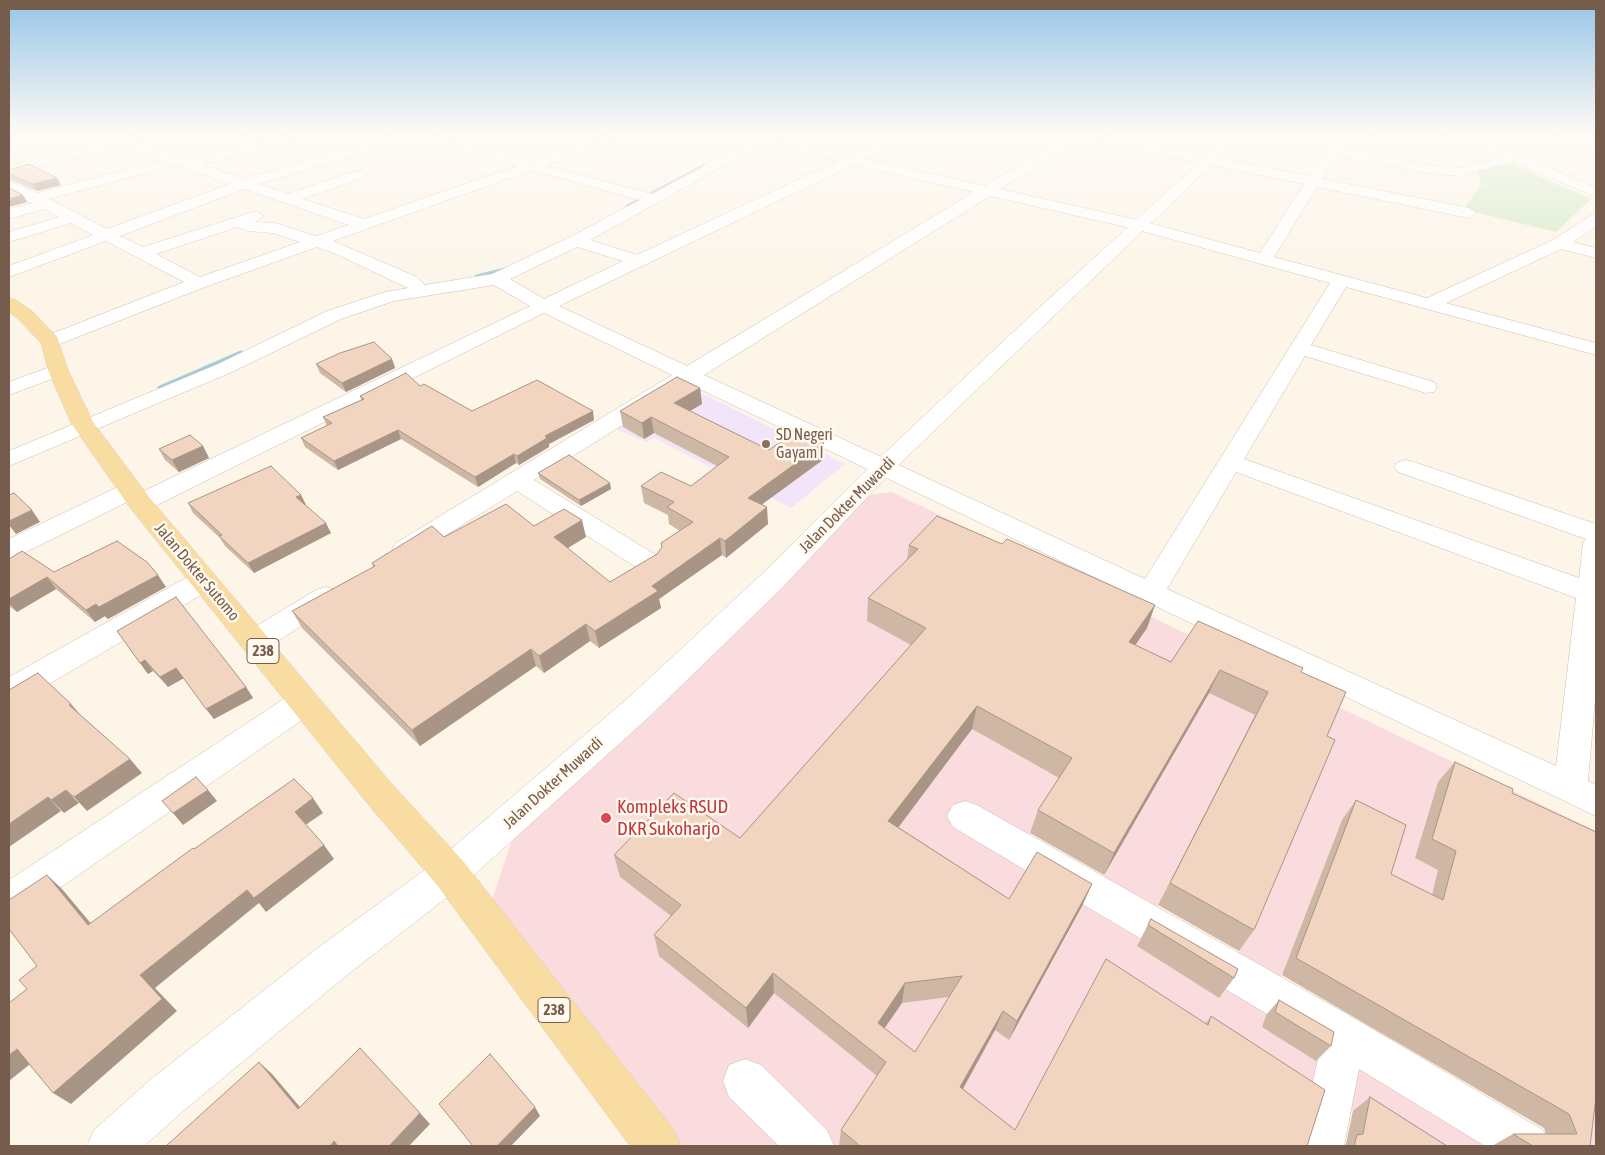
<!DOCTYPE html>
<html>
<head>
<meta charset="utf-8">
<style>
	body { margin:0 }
	#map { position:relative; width:1605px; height:1155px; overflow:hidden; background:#fcf5e8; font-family:"Asap Condensed",sans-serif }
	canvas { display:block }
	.frame { position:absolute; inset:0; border:10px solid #765c4c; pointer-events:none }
</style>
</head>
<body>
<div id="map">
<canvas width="1605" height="1155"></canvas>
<div class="frame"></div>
</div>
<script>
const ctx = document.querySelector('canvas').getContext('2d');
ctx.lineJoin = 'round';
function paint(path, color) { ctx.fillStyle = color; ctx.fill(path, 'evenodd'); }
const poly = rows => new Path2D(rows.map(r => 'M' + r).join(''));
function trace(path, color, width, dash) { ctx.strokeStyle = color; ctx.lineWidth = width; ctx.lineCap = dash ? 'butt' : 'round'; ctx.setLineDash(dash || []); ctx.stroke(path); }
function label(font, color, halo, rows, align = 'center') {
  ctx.font = font + ' "Asap Condensed",sans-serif'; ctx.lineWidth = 5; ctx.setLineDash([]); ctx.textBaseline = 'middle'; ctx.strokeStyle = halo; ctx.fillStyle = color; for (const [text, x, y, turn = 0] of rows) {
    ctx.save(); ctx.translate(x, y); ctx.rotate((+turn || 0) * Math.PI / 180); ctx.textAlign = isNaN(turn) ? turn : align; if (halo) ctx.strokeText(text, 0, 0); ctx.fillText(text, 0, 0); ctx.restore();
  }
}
paint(poly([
	[683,384,845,464,791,508,654,438,646,442,611,427],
	[679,393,644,439,622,427,622,426]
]), '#f2e4f9');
paint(poly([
	[892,492,1596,831,1596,861,1497,814,1487,855,1596,909,1592,945,1596,948,1596,1146,1565,1146,1590,965,1435,885,1379,1079,1487,1146,1408,1146,1352,1110,1341,1146,1292,1146,1305,1107,1197,1036,1148,1146,1142,1146,1187,1040,1095,980,1020,1121,1051,1146,1007,1146,896,1059,840,1146,671,1146,486,918,512,840,869,495],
	[934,540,990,565,964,595,907,569],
	[1002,563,1071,593,1050,623,979,590],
	[905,583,959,610,966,603,1040,639,748,1027,660,956,685,926,620,877,678,816,742,860,923,651,867,621],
	[1089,602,1146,629,1048,772,984,736],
	[1187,645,1289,692,1274,724,1169,674],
	[1136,673,1202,705,1087,905,1014,858],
	[1290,696,1331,715,1312,759,1269,738],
	[1248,728,1320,763,1219,998,1137,946],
	[1438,782,1495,808,1483,857,1592,910,1587,946,1415,858],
	[1342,820,1390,844,1375,892,1396,904,1342,1077,1262,1026],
	[903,855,973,901,935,959,943,998,913,1001,904,952,856,918],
	[1014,900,1068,933,1009,1040,995,1030,965,1084,923,1052],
	[840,942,908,993,861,1063,791,1007]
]), '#fadbde');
paint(poly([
	[1498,158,1591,199,1556,232,1466,210,1467,204,1482,185,1475,166]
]), '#d3eac6');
trace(poly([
	[628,206,704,166]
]), '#a3ced8', 4);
trace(poly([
	[477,277,505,270],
	[160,388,241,353]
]), '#a3ced8', 5);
const street = poly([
	[149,132,170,132,169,135,139,142,189,160,243,146,216,135,215,132,231,132,258,142,298,132,318,132,317,135,203,165,244,179,400,132,424,132,531,161,616,132,634,132,633,135,546,166,652,194,767,132,782,132,773,139,850,156,902,132,918,132,917,135,865,159,985,186,1067,136,1061,132,1089,132,1309,176,1339,132,1351,132,1341,148,1426,165,1460,168,1501,157,1458,138,1440,135,1439,132,1467,132,1596,188,1596,197,1513,162,1460,176,1426,173,1337,156,1322,179,1469,208,1477,213,1469,218,1317,187,1274,257,1427,298,1553,240,1590,216,1596,214,1596,226,1573,242,1596,248,1596,258,1561,249,1446,303,1596,343,1596,355,1346,287,1311,345,1434,382,1437,387,1434,392,1426,393,1305,356,1244,459,1579,578,1583,543,1586,539,1398,472,1394,467,1398,462,1406,460,1414,462,1596,524,1596,688,1588,781,1596,785,1596,816,689,384,534,480,659,557,663,563,659,569,649,572,639,569,517,491,414,555,405,558,396,555,392,549,396,543,672,375,544,313,149,509,140,511,131,509,127,503,129,501,18,556,9,559,9,539,122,485,131,482,140,485,143,490,142,492,530,306,494,285,394,301,341,319,232,372,9,466,9,451,218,364,327,311,385,292,408,288,336,254,317,247,205,287,57,345,43,345,40,341,43,337,184,282,106,241,9,277,9,266,93,235,71,223,9,242,9,232,59,217,44,209,9,219,9,209,32,203,9,191,9,181,37,193,163,160,125,146,9,174,9,166,149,132],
	[413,138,517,166,364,219,302,199,363,178,365,175,363,172,353,172,287,194,259,184,413,138],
	[1081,139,1304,184,1260,253,1138,220,1000,189,1081,139],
	[763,144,838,161,637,255,590,240,763,144],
	[176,165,230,184,107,229,49,199,176,165],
	[853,165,974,192,687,366,559,306,853,165],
	[532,170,640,200,570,237,492,274,425,285,415,276,333,241,532,170],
	[244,189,349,225,316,236,275,223,255,222,264,216,256,211,143,247,120,236,244,189],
	[990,196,1135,229,1330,283,1145,579,704,375,990,196],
	[237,227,248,231,273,233,300,242,200,277,156,254,237,227],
	[577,247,623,261,544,299,510,279,577,247],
	[1236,472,1576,598,1556,766,1167,589,1236,472],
	[1371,132,1397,132,1415,135,1417,138,1410,142,1372,135,1371,132],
	[1553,132,1578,132,1596,135,1596,143,1554,135,1553,132],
	[58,364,65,366,68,370,65,374,9,395,9,382,58,364],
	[203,572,213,574,217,581,213,588,20,701,9,704,9,677,193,574,203,572],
	[326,587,336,590,340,597,336,604,265,649,255,652,245,649,240,641,245,633,316,590,326,587],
	[304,690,315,693,320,702,315,711,22,914,9,919,9,880,293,693,304,690],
	[965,801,977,805,1359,1021,1543,1130,1550,1146,1485,1146,1359,1069,1344,1146,1298,1146,1321,1046,953,827,947,816,953,805,965,801],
	[745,1059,761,1065,827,1130,834,1146,779,1146,729,1097,723,1081,729,1065,745,1059]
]);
const secondary = poly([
	[1233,132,1246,132,890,473,781,589,650,716,463,885,347,975,182,1112,144,1146,87,1146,94,1130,150,1080,319,947,437,861,628,698,761,575,874,463,1029,317,1233,132]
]);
const primary = poly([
	[9,298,16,300,32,311,57,337,68,370,93,422,149,497,391,783,463,861,674,1130,681,1146,630,1146,437,885,367,803,131,509,71,423,48,370,41,343,18,319,9,312,9,298]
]);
trace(street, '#cebdae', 1);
trace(secondary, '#d1beab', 1);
trace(primary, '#d9d1cd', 1);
paint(street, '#fff');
paint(secondary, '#fff');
paint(primary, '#f9dca2');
paint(poly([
	[9,170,57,178,61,185,37,191,9,179],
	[392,359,395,368,346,392,320,373,316,364],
	[420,386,472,411,594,420,549,444,549,447,519,465,516,463,478,487,401,439,338,470,305,447,301,438,327,426,323,417,361,400,360,396],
	[700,388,702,404,690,411,769,450,824,459,762,504,768,524,726,558,722,555,659,599,661,608,599,648,590,641,544,673,536,666,420,746,302,628,292,611,373,567,372,563,444,537,534,526,586,537,567,548,610,582,657,554,662,548,661,543,680,531,669,524,668,515,644,503,641,486,691,486,717,466,654,433,644,439,623,427,620,411],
	[203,446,209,458,179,472,165,460,159,449],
	[538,473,611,489,581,506,540,479],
	[301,495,306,505,305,505,331,533,254,573,225,546,220,538,193,513,188,503],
	[1002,544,1155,605,1147,628,1135,645,1171,662,1301,672,1327,736,1254,930,1239,951,1158,905,1255,715,1209,693,1104,875,1030,833,1038,810,1059,778,972,729,898,827,1009,899,1092,884,1082,906,1009,1040,995,1030,963,1089,1015,1130,1206,1023,1211,1016,1307,1146,839,1146,841,1130,877,1076,774,993,748,1028,659,956,654,935,671,916,620,877,614,855,740,838,911,645,867,621,868,598,907,560,909,545],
	[949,997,915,1052,884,1028,902,1003],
	[9,559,54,572,166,587,108,619,105,616,95,622,56,589,17,612,9,606],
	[117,631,246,687,253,698,214,719,184,678,168,687,153,671,148,674],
	[1455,762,1512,793,1590,1146,1492,1146,1513,1134,1546,1134,1544,1128,1282,975,1342,820,1356,800,1391,874,1432,895,1438,870,1415,858,1438,782],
	[1151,919,1234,978,1219,998,1137,946],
	[1279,1000,1331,1046,1316,1061,1262,1027,1266,1015],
	[1370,1097,1447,1146,1343,1146,1346,1144,1353,1111]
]), '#cfb7a5');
paint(poly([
	[57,178,61,185,37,191,33,184],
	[23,195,27,202,9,207,9,199],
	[392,359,395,368,346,392,342,383],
	[700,388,702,404,676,419,674,403],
	[593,411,594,420,549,444,549,447,519,465,517,456,545,436],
	[651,417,654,433,644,439,642,423],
	[398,430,401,439,338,470,334,461],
	[824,443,824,459,749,514,748,498],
	[203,446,209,458,179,472,172,460],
	[514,454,516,463,478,487,475,477],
	[610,483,611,489,581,506,579,500],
	[301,495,306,505,301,507,296,497],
	[767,507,768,524,726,558,725,541],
	[32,510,40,522,16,534,9,525,9,521],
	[582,520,586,537,558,554,554,537],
	[326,523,331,533,254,573,248,563],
	[720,538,722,555,659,599,661,608,599,648,595,631,652,586],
	[158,575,166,587,108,619,105,616,95,622,86,610,96,604],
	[47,577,56,589,17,612,9,603,9,599],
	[1155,605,1147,628,1121,666,1129,642],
	[586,624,590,641,544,673,539,656],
	[531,649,536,666,420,746,412,730],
	[145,660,153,671,148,674,140,663],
	[176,668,184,678,168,687,160,677],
	[1220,670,1209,693,1104,875,1114,853],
	[246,687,253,698,214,719,206,709],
	[71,704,83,718,69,705],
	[977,706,972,729,886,844,888,821],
	[130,759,142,773,87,811,74,797],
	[66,790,79,803,64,813,51,800],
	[208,790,217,801,183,825,173,813],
	[48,797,61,811,9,847,9,824],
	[313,798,323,813,304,826,295,812],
	[324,845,334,859,266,912,259,903,155,988,177,1011,71,1104,53,1093,140,975,247,890],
	[47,875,62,889,103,938,88,925],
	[1092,884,1082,906,1009,1040,1017,1021],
	[773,973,774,993,748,1028,746,1008],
	[905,983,902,1003,875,1042,878,1023],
	[1003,1011,995,1030,954,1105,960,1087],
	[17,1049,35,1060,9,1081,9,1055],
	[259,1062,272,1074,311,1120,298,1109],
	[535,1107,540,1116,511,1146,497,1146],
	[420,1113,430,1124,409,1146,389,1146],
	[334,1141,340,1146,330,1146]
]), '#a99586');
const building = poly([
	[29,164,57,178,33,184,9,174,9,170,29,164],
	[9,188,23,195,9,199,9,188],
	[374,342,392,359,342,383,316,364,340,353,374,342],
	[406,373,420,386,424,384,472,411,537,380,593,411,545,436,547,438,517,456,514,454,475,477,398,430,334,461,301,438,332,423,323,417,364,399,360,396,406,373],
	[677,377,700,388,674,403,769,450,798,430,824,443,748,498,767,507,725,541,720,538,652,586,658,591,595,631,586,624,539,656,531,649,412,730,292,611,375,566,372,563,432,526,444,537,506,504,534,526,564,509,582,520,554,537,610,582,657,554,662,547,661,543,693,522,667,507,674,502,641,486,661,472,691,486,729,457,651,417,642,423,620,411,677,377],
	[190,435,203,446,172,460,159,449,190,435],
	[569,455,610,483,579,500,538,473,569,455],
	[271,466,301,495,296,497,326,523,248,563,219,536,222,535,188,503,271,466],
	[14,493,32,510,9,521,9,495,14,493],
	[937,516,1002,544,1007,539,1155,605,1129,642,1171,662,1198,621,1303,668,1301,672,1346,692,1327,736,1335,740,1254,930,1170,883,1268,692,1220,670,1114,853,1038,810,1072,758,977,706,888,821,1009,899,1037,852,1092,884,1017,1021,1003,1011,960,1087,1015,1130,1106,959,1208,1025,1211,1016,1325,1090,1307,1146,860,1146,841,1130,886,1062,773,973,746,1008,654,935,681,905,614,855,674,793,740,838,926,628,868,598,918,549,909,545,937,516],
	[962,976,915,1052,878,1023,905,983,962,976],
	[117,541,147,562,158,575,99,607,96,604,86,610,47,577,9,599,9,559,22,551,54,572,117,541],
	[176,597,246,687,206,709,176,668,160,677,145,660,140,663,117,631,176,597],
	[38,673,71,704,69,705,130,759,74,797,66,790,51,800,48,797,9,824,9,690,38,673],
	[1455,762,1513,789,1512,793,1596,832,1596,1097,1590,1146,1533,1146,1513,1134,1577,1134,1569,1114,1296,958,1356,800,1406,825,1391,874,1443,900,1456,851,1432,839,1455,762],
	[196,777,208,790,173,813,162,801,196,777],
	[294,779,313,798,295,812,324,845,254,898,247,890,140,975,162,999,53,1093,17,1049,9,1055,9,1003,27,989,19,980,37,966,9,929,9,900,47,875,88,925,193,848,194,849,294,779],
	[1151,919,1238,969,1234,978,1148,925,1151,919],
	[1279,1000,1334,1032,1331,1046,1275,1012,1279,1000],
	[360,1048,420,1113,389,1146,338,1146,334,1141,330,1146,166,1146,259,1062,298,1109,360,1048],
	[490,1054,535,1107,497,1146,473,1146,439,1104,490,1054],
	[1370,1097,1447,1146,1354,1146,1357,1135,1363,1134,1370,1097]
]);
paint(building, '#f1d5c0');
trace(building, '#a99586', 1);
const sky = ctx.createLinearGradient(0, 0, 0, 293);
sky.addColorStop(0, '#96c5e7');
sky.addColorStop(0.45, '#fefaf5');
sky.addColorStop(1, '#fefaf500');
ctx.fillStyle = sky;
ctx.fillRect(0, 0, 1605, 293);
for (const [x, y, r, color] of [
	[766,444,5,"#8d6e63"],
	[606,818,6,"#e0444e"]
]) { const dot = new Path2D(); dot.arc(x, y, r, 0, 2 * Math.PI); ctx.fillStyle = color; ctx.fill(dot); trace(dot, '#fff9ee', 2); }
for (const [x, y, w] of [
	[263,651,32],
	[554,1010,32]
]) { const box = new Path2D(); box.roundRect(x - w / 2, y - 12.5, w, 25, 4); ctx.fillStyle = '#fff9ee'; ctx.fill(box); trace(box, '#765c4c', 1); }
label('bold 15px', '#765c4c', null, [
	["238",263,651],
	["238",554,1010]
]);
label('16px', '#785e54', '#fff9ee', [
	["SD Negeri",776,435],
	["Gayam I",776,453]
], 'left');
label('16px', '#765c4c', '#fff9ee', [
	["Jalan Dokter Muwardi",847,505,-45],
	["Jalan Dokter Sutomo",197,572,50],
	["Jalan Dokter Muwardi",553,783,-42]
]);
label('19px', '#be3a42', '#fff9ee', [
	["Kompleks RSUD",617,807],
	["DKR Sukoharjo",617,829]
], 'left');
</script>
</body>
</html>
